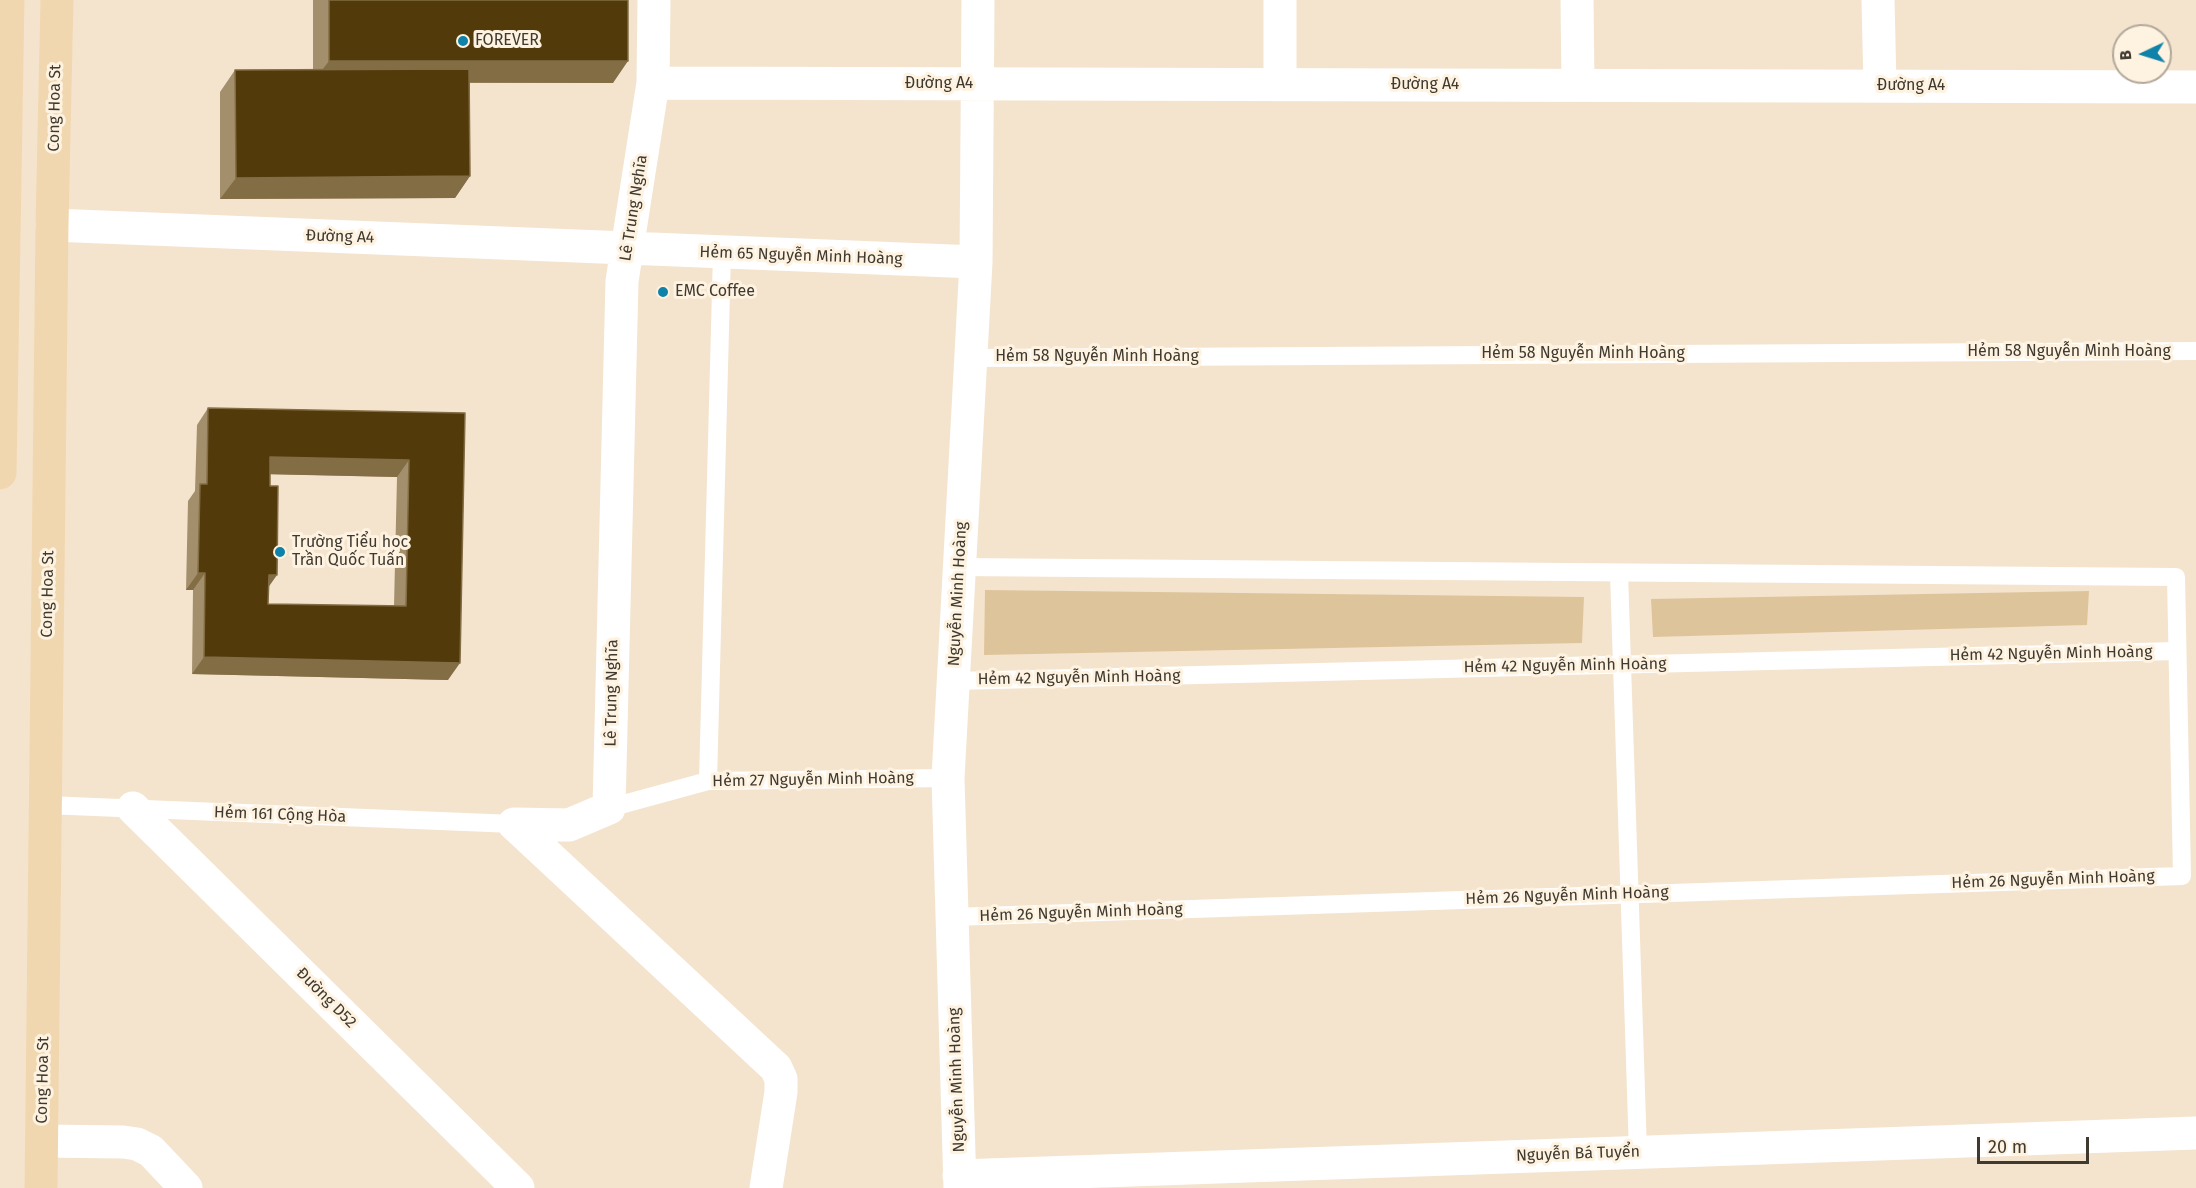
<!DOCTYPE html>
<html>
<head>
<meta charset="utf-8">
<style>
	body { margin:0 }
	#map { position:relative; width:2196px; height:1188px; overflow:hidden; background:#f4e4ce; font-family:"Fira Sans",sans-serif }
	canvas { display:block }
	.north { position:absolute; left:2112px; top:24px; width:60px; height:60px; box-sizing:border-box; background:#fef2e0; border:2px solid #b2a89a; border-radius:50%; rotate:266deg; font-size:16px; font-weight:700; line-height:24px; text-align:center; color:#3f3930 }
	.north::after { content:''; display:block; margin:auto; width:21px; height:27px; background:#0e82a8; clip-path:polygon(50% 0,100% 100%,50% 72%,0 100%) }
	.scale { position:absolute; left:1977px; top:1137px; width:112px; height:27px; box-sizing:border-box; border:3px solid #3f3930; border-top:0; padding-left:8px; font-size:18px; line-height:21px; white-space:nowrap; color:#3f3930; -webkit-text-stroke:4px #fef2e0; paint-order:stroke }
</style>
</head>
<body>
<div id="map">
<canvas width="2196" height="1188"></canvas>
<div class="north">B</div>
<div class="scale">20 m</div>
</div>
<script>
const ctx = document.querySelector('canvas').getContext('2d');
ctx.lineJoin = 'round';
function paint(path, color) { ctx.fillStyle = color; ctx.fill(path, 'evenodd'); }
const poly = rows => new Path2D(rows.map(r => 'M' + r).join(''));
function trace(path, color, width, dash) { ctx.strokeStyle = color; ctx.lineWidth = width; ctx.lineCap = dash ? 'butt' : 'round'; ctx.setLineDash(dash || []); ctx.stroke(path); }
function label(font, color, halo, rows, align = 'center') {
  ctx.font = font + ' "Fira Sans",sans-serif'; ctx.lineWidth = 6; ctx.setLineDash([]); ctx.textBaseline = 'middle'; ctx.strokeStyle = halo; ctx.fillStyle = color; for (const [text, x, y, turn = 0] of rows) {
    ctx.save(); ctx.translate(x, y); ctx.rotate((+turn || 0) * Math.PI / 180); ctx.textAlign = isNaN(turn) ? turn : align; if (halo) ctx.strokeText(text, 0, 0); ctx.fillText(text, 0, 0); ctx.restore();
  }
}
paint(poly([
	[985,590,1584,597,1582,643,984,655],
	[2089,591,2087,625,1653,637,1651,599]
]), '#dec49b');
trace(poly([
	[970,358,2196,351],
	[1619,573,1638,1152],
	[953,681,2177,651],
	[708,781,722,253],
	[46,805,514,824],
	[609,808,708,781,948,778],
	[952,917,2182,876,2176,577,960,567]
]), '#fff', 18);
trace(poly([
	[1577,0,1578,85],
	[1878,0,1880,86],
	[653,83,2196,87],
	[1280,84,1280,0],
	[52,225,976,262],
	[133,808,518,1188],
	[514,824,569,825,609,808,622,281,653,83,654,0],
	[514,824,776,1068,781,1079,781,1092,766,1188],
	[42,1141,123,1142,137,1144,151,1151,186,1188],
	[959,1176,2196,1133],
	[960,1188,948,778,976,262,978,0]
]), '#fff', 33);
trace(poly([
	[0,473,8,0],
	[41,1188,52,225,57,0]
]), '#f1d7af', 33);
paint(poly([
	[313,0,628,0,613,83,470,83,470,176,455,198,220,199,220,92,235,70,313,70],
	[208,408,465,413,448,680,192,674,193,590,186,590,188,501,195,491,197,425],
	[270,474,397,477,394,606,268,604]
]), '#a48f6c');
paint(poly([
	[329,61,628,61,613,83,313,82],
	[470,176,455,198,220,199,236,178],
	[270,457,409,460,397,477,258,474],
	[198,573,205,573,193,590,186,590],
	[269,575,277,575,265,592],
	[204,657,460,663,448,680,192,674]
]), '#836d45');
const building = poly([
	[329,0,628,0,628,61,329,61,329,0],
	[469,69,470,176,236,178,235,70,469,69],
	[208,408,465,413,460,663,204,657,205,573,198,573,200,484,207,484,208,408],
	[270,457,409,460,406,606,268,604,269,575,277,575,278,486,270,486,270,457]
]);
paint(building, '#533a0a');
trace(building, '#836d45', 1.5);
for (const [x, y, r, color] of [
	[463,41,6,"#0e82a8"],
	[663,292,6,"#0e82a8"],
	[280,552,6,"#0e82a8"]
]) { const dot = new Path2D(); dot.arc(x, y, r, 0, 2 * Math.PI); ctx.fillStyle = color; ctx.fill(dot); trace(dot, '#fef2e0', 2); }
label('16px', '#3f3930', '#fef2e0', [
	["FOREVER",475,41],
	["EMC Coffee",675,292],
	["Trường Tiểu học",292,543],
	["Trần Quốc Tuấn",292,561]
], 'left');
label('16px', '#3f3930', '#fef2e0', [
	["Đường A4",939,84],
	["Đường A4",1425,85],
	["Đường A4",1911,86],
	["Cong Hoa St",55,108,-89],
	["Lê Trung Nghĩa",634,208,-81],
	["Đường A4",340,237,2],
	["Hẻm 65 Nguyễn Minh Hoàng",801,256,2],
	["Hẻm 58 Nguyễn Minh Hoàng",2069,352],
	["Hẻm 58 Nguyễn Minh Hoàng",1583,354],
	["Hẻm 58 Nguyễn Minh Hoàng",1097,357],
	["Cong Hoa St",48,594,-89],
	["Nguyễn Minh Hoàng",958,594,-87],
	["Hẻm 42 Nguyễn Minh Hoàng",2051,654,-1],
	["Hẻm 42 Nguyễn Minh Hoàng",1565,666,-1],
	["Hẻm 42 Nguyễn Minh Hoàng",1079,678,-1],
	["Lê Trung Nghĩa",612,693,-89],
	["Hẻm 27 Nguyễn Minh Hoàng",813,780,-1],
	["Hẻm 161 Cộng Hòa",280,815,2],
	["Hẻm 26 Nguyễn Minh Hoàng",2053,880,-2],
	["Hẻm 26 Nguyễn Minh Hoàng",1567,896,-2],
	["Hẻm 26 Nguyễn Minh Hoàng",1081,913,-2],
	["Đường D52",326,998,45],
	["Cong Hoa St",43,1080,-89],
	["Nguyễn Minh Hoàng",957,1080,-92],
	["Nguyễn Bá Tuyển",1578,1154,-2]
]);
</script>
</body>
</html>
